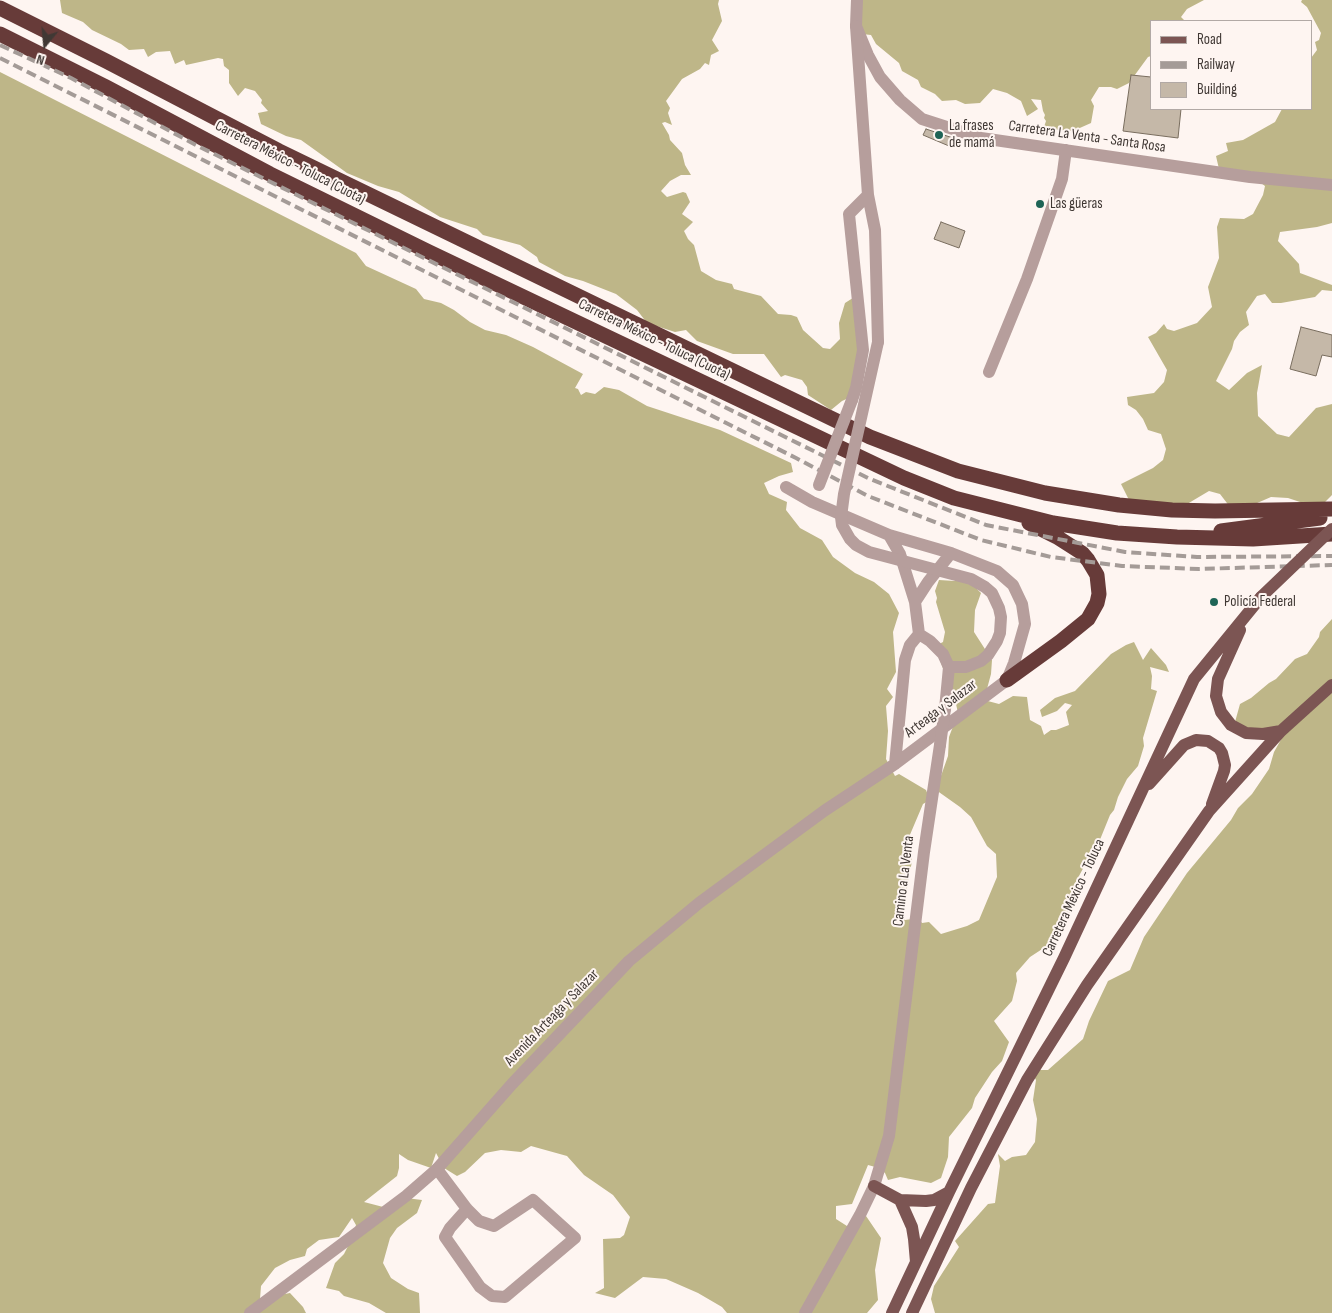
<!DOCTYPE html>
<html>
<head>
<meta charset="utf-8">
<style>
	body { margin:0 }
	#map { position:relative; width:1332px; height:1313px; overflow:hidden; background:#fef5f1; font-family:"Sofia Sans Condensed",sans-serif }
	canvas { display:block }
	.legend { position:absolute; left:1150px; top:20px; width:162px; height:90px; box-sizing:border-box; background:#fef5f1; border:1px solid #b2a9a5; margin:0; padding:6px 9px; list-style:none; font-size:15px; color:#403834 }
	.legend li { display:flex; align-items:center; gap:10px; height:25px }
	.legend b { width:25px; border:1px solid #b2a9a5 }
	.north { position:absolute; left:20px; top:20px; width:50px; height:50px; -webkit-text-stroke:4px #fef5f1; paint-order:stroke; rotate:197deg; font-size:14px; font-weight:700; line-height:20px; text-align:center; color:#403834 }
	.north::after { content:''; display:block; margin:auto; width:18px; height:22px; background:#403834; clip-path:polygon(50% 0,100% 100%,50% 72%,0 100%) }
</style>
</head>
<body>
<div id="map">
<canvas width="1332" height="1313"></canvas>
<ul class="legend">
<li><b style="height:6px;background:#7c5553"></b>Road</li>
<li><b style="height:6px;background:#a49b97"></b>Railway</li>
<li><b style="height:14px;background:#c5b8a8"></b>Building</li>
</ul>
<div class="north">N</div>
</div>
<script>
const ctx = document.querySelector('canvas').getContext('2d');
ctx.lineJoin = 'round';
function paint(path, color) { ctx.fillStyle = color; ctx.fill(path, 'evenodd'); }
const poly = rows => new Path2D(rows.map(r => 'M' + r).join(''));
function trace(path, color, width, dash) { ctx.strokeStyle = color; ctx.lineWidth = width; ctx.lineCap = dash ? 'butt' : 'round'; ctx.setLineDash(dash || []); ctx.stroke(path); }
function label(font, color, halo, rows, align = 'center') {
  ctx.font = font + ' "Sofia Sans Condensed",sans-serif'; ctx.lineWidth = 4; ctx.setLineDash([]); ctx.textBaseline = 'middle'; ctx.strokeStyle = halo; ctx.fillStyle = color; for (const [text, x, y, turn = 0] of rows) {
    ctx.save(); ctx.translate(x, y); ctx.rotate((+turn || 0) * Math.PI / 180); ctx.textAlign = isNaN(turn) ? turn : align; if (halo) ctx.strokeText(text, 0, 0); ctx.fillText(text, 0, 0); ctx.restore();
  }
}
paint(poly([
	[60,0,719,0,718,4,722,21,712,40,719,51,711,55,709,65,705,63,700,69,682,79,666,101,670,108,668,113,672,125,665,122,662,123,669,135,670,140,682,153,685,165,691,175,681,175,670,181,661,191,667,197,683,192,686,193,690,202,682,214,693,222,684,231,688,239,694,245,701,271,716,280,732,284,734,289,761,296,778,314,791,315,797,317,803,330,823,348,830,349,840,339,839,323,845,303,856,296,859,336,853,396,842,401,831,410,808,395,807,387,802,380,785,375,781,377,764,354,733,354,697,341,686,330,675,332,647,323,637,310,616,294,583,281,565,276,539,262,537,257,520,245,483,235,477,229,440,217,399,192,378,186,347,173,301,140,286,136,261,124,258,113,268,111,261,103,262,100,255,91,245,88,238,96,229,83,229,70,224,66,223,59,218,58,186,65,184,60,175,64,170,51,156,52,148,57,144,49,129,50,121,44,92,30,83,22,62,13],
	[856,0,1204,0,1187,9,1181,17,1185,21,1151,21,1151,56,1148,57,1129,83,1117,89,1111,87,1099,87,1091,100,1094,106,1091,123,1073,131,1048,129,1044,127,1046,121,1044,118,1045,115,1043,111,1041,100,1031,99,1038,109,1027,116,1021,101,1007,93,993,89,980,103,965,104,956,100,942,101,935,94,921,87,918,80,902,71,899,63,876,44,871,35,862,34],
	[1302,0,1332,0,1332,223,1317,227,1280,232,1278,241,1299,264,1300,273,1332,285,1332,291,1322,290,1315,297,1281,303,1272,303,1265,294,1257,296,1246,312,1249,325,1240,332,1234,341,1232,349,1216,381,1229,390,1247,373,1262,365,1257,393,1258,416,1277,434,1289,437,1316,408,1332,404,1332,495,1325,502,1306,504,1288,498,1271,497,1241,510,1230,507,1220,494,1209,491,1177,510,1130,502,1121,484,1153,468,1163,460,1166,449,1161,434,1148,430,1143,419,1136,410,1128,405,1127,397,1154,393,1164,382,1167,370,1148,337,1156,333,1164,324,1167,329,1174,331,1197,323,1212,307,1208,287,1219,258,1217,227,1220,218,1244,219,1253,214,1263,195,1265,186,1246,172,1219,169,1216,156,1228,151,1226,143,1243,140,1275,122,1282,109,1311,109,1311,58,1317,50,1315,42,1319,40,1321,33,1307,7,1301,2],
	[0,72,356,253,366,266,416,289,424,299,441,303,454,310,470,322,485,330,506,335,533,347,583,374,575,388,578,389,581,395,586,392,595,394,604,387,619,390,647,406,720,430,791,463,793,472,779,476,764,483,769,494,787,502,786,510,800,528,822,540,833,557,855,573,874,582,889,594,899,613,893,632,896,672,887,689,893,697,886,706,888,731,886,759,895,776,899,774,926,790,930,800,923,804,909,837,912,861,907,888,901,906,905,920,919,918,922,923,929,922,941,934,967,926,979,920,997,877,996,854,987,846,971,817,960,807,936,790,948,756,949,737,958,713,956,704,943,692,947,680,935,646,943,642,945,632,936,602,937,598,935,591,939,580,955,581,961,578,971,583,981,593,975,610,974,632,992,660,991,674,984,700,999,704,1013,696,1027,697,1030,720,1041,726,1044,735,1051,730,1056,730,1069,725,1066,712,1072,705,1065,703,1057,711,1042,717,1040,710,1055,698,1075,691,1111,654,1126,645,1134,642,1143,660,1151,648,1166,665,1169,672,1150,667,1152,676,1151,689,1157,691,1143,738,1144,746,1138,766,1127,779,1118,797,1114,810,1110,815,1097,847,1086,863,1073,887,1074,906,1056,940,1030,957,1016,973,1017,981,1012,1001,994,1021,1009,1042,1002,1061,992,1072,975,1098,972,1108,949,1137,948,1157,941,1178,931,1183,900,1177,888,1180,885,1173,879,1168,868,1165,852,1204,836,1206,836,1219,847,1226,866,1216,881,1238,875,1270,878,1300,867,1313,727,1313,722,1307,698,1293,666,1279,643,1277,615,1298,595,1293,604,1288,603,1239,620,1238,624,1235,630,1217,613,1195,584,1175,567,1156,531,1146,521,1152,501,1150,485,1153,465,1172,457,1176,444,1168,436,1153,431,1168,408,1160,399,1154,399,1168,397,1176,364,1202,387,1208,398,1197,422,1200,417,1213,397,1228,390,1238,383,1263,391,1278,408,1289,419,1293,420,1313,386,1313,369,1303,344,1296,339,1291,326,1288,335,1263,344,1254,352,1238,356,1225,352,1218,339,1237,319,1240,307,1249,305,1256,290,1260,275,1268,261,1286,260,1299,290,1293,303,1307,306,1313,0,1313],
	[1332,619,1332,1313,935,1313,931,1299,934,1286,959,1247,955,1241,988,1204,995,1203,1000,1166,998,1154,1005,1161,1012,1157,1026,1155,1035,1142,1037,1119,1033,1100,1036,1080,1032,1073,1035,1070,1048,1070,1083,1039,1089,1021,1108,981,1130,970,1144,937,1187,873,1231,820,1238,808,1252,794,1269,769,1274,752,1283,736,1255,733,1235,722,1240,704,1251,698,1269,683,1276,679,1295,659,1307,654,1319,637,1320,632]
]), '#beb688');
const building = poly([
	[1131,75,1151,77,1151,109,1181,109,1178,138,1123,131,1131,75],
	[926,129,953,138,949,146,923,135,926,129],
	[941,222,965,231,959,248,934,239,941,222],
	[1301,327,1332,335,1332,357,1322,355,1316,376,1290,369,1301,327]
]);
paint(building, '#c5b8a8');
trace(building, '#796d5e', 1);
trace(poly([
	[857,0,856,26,868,55,880,77,900,100,922,119,981,138,1250,177,1332,185],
	[989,372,1027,279,1062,179,1066,150],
	[437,1169,467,1209,479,1221,494,1226,533,1200,575,1238,505,1297,492,1296,480,1287,445,1237,450,1228,467,1209],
	[805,1313,860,1215,874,1186]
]), '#b69e9c', 12);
trace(poly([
	[856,26,868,195,875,230,878,342],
	[852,400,856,388,863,350,849,214,868,195],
	[786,487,812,502,889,535,900,554,915,602,919,634,930,641,943,654,949,667,945,709],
	[915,602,928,582,951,553],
	[895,764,905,660,910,645,919,634],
	[874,1186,889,1136,924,852,940,745],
	[250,1313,406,1196,437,1169,512,1084,629,961,699,903,824,811,895,764,1007,680,1014,663,1025,624,1022,604,1013,585,997,571,951,553,889,535]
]), '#b69e9c', 12);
trace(poly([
	[1240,630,1218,679,1216,696,1221,712,1231,725,1246,733,1263,734,1281,731],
	[1149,784,1184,745,1196,740,1208,741,1219,748,1222,753,1225,765,1224,771,1212,804],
	[874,1186,900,1200,926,1201,934,1200,949,1192],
	[900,1200,912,1227,914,1239,916,1262],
	[892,1313,949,1192,1064,958,1194,679,1261,597],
	[912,1313,971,1188,1027,1080,1087,985,1209,811,1281,731,1332,685]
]), '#7c5553', 12);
trace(poly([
	[0,8,106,61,279,151,605,309,870,437,958,471,1045,493,1119,505,1172,510,1215,511,1332,509],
	[0,34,104,86,270,174,429,252,904,478,954,498,1053,523,1117,533,1177,537,1253,539,1332,534],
	[1221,531,1320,518],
	[1007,680,1061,641,1088,619,1097,603,1099,594,1097,575,1088,560,1082,553,1057,537,1029,523]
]), '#673b39', 15);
trace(poly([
	[0,45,71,78,196,145,870,479,986,525,1125,552,1197,557,1332,556],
	[0,58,796,458,868,496,981,540,1051,557,1122,566,1199,569,1332,565]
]), '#a49b97', 4, [10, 5]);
trace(poly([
	[878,342,844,494,841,517,842,525,850,539,856,545,869,552,971,579,985,587,992,593,999,608,1001,617,1000,633,997,641,988,655,981,661,966,667,949,667],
	[819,485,852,400],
	[940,745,945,709]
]), '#b69e9c', 12);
trace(poly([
	[1261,597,1332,529]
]), '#7c5553', 12);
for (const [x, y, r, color] of [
	[939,135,5,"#1f6456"],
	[1040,204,5,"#1f6456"],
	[1214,602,5,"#1f6456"]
]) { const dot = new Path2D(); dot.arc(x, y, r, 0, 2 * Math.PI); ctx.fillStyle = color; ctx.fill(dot); trace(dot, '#fef5f1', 2); }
label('15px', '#403834', '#fef5f1', [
	["La frases",949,126],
	["de mamá",949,143],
	["Las güeras",1050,204],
	["Policía Federal",1224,602]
], 'left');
label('15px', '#403834', '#fef5f1', [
	["Carretera La Venta - Santa Rosa",1087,137,8],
	["Carretera México - Toluca (Cuota)",290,163,27],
	["Carretera México - Toluca (Cuota)",654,340,26],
	["Arteaga y Salazar",941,709,-37],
	["Camino a La Venta",904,881,-83],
	["Carretera México - Toluca",1074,898,-65],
	["Avenida Arteaga y Salazar",552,1018,-46]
]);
</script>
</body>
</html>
